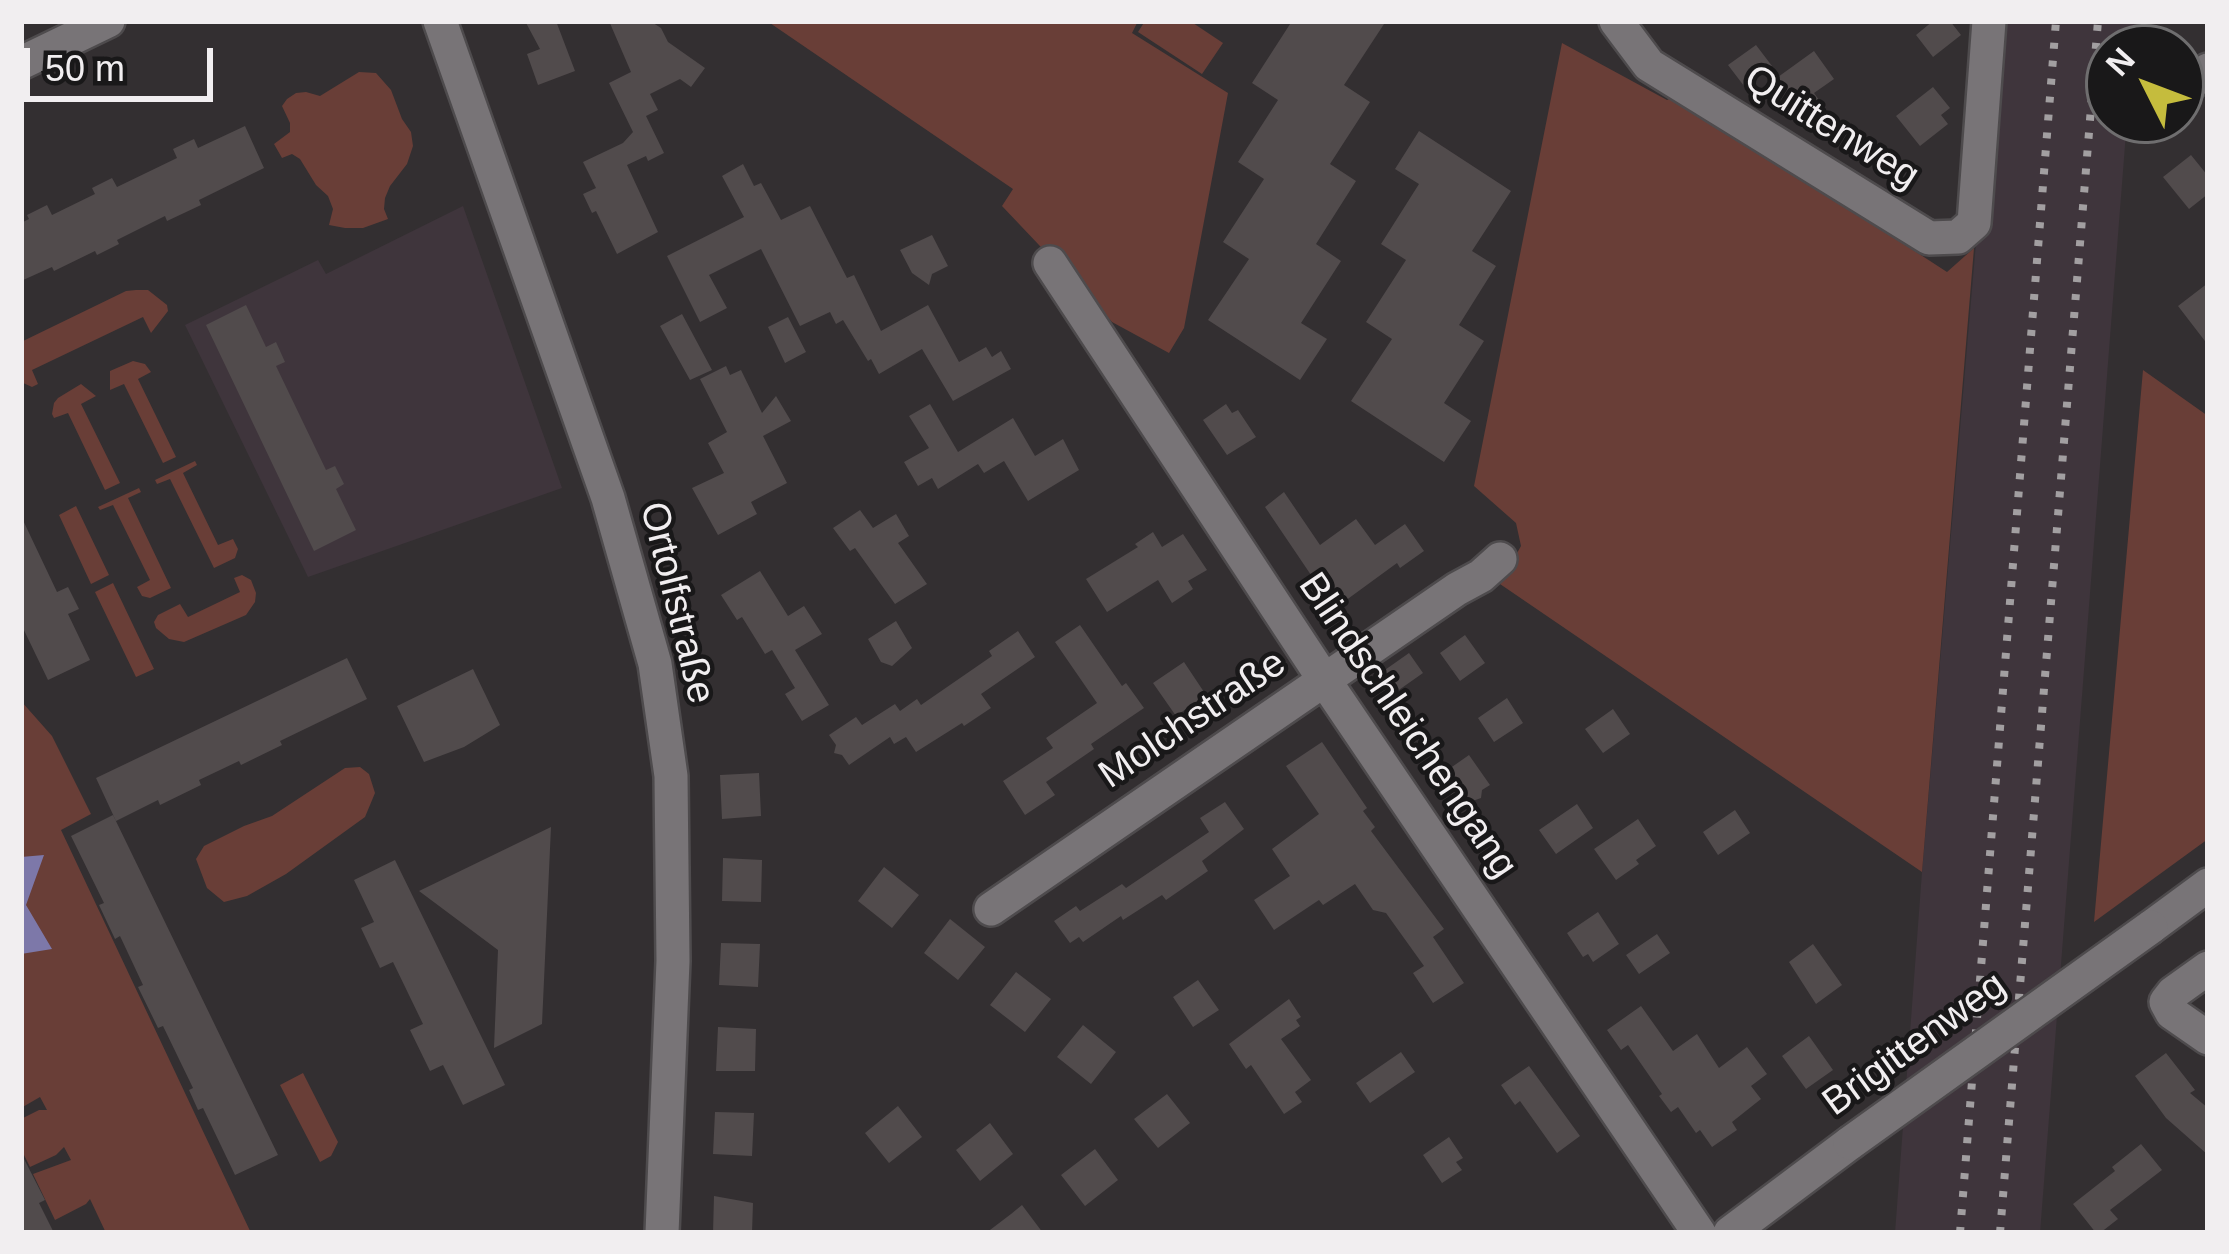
<!DOCTYPE html>
<html>
<head>
<meta charset="utf-8">
<style>
	body { margin:0 }
	#map { position:relative; width:2229px; height:1254px; overflow:hidden; background:#332f31; font-family:Helvetica,sans-serif }
	canvas { display:block }
	.frame { position:absolute; inset:0; border:24px solid #f1eef0; pointer-events:none }
	.north { position:absolute; left:2085px; top:24px; width:120px; height:120px; box-sizing:border-box; background:#191819; border:3px solid #6f6e6f; border-radius:50%; rotate:312deg; font-size:33px; font-weight:700; line-height:48px; text-align:center; color:#f1eef0 }
	.north::after { content:''; display:block; margin:auto; width:42px; height:54px; background:#c5bc3d; clip-path:polygon(50% 0,100% 100%,50% 72%,0 100%) }
	.scale { position:absolute; left:24px; top:48px; width:189px; height:54px; box-sizing:border-box; border:6px solid #f1eef0; border-top:0; padding-left:15px; font-size:36px; line-height:42px; white-space:nowrap; color:#f1eef0; -webkit-text-stroke:9px #191819; paint-order:stroke }
</style>
</head>
<body>
<div id="map">
<canvas width="2229" height="1254"></canvas>
<div class="frame"></div>
<div class="north">N</div>
<div class="scale">50 m</div>
</div>
<script>
const ctx = document.querySelector('canvas').getContext('2d');
ctx.lineJoin = 'round';
function paint(path, color) { ctx.fillStyle = color; ctx.fill(path, 'evenodd'); }
const poly = rows => new Path2D(rows.map(r => 'M' + r).join(''));
function trace(path, color, width, dash) { ctx.strokeStyle = color; ctx.lineWidth = width; ctx.lineCap = dash ? 'butt' : 'round'; ctx.setLineDash(dash || []); ctx.stroke(path); }
function label(font, color, halo, rows, align = 'center') {
  ctx.font = font + ' Helvetica,sans-serif'; ctx.lineWidth = 9; ctx.setLineDash([]); ctx.textBaseline = 'middle'; ctx.strokeStyle = halo; ctx.fillStyle = color; for (const [text, x, y, turn = 0] of rows) {
    ctx.save(); ctx.translate(x, y); ctx.rotate((+turn || 0) * Math.PI / 180); ctx.textAlign = isNaN(turn) ? turn : align; if (halo) ctx.strokeText(text, 0, 0); ctx.fillText(text, 0, 0); ctx.restore();
  }
}
paint(poly([
	[1995,21,2135,21,2133,48,2109,48,2109,120,2127,120,2040,1233,1895,1233,1922,872],
	[463,206,562,488,308,577,185,325,318,260,326,274]
]), '#3f353c');
paint(poly([
	[767,21,1138,21,1132,33,1228,93,1184,328,1169,353,1112,322,1002,206,1013,189],
	[1145,21,1190,21,1223,43,1202,74,1138,32],
	[1562,43,1667,100,1681,93,1883,223,1890,235,1947,272,1974,248,1922,872,1500,584,1521,546,1516,523,1474,486],
	[359,72,376,73,391,90,402,119,411,132,413,146,407,164,390,186,385,198,384,209,388,219,363,228,345,228,329,225,333,209,328,196,316,185,300,159,292,154,282,158,274,144,290,132,290,123,282,106,287,99,296,93,306,92,320,96],
	[136,290,148,290,167,305,168,311,151,333,143,317,32,370,38,384,32,387,21,382,21,342,126,291],
	[133,361,145,364,151,372,138,379,176,457,163,463,124,384,110,390,110,371],
	[2143,370,2208,416,2208,839,2094,922],
	[81,384,96,396,81,404,120,483,105,490,68,413,54,418,52,414,54,403,58,398],
	[195,461,197,465,183,473,218,545,233,539,238,549,235,558,214,568,170,479,157,484,155,480],
	[139,488,141,492,128,498,171,588,150,598,142,596,137,587,150,580,113,505,100,510,98,507],
	[76,506,109,575,91,584,59,515],
	[242,575,251,580,256,593,255,602,246,615,184,642,169,639,156,628,154,622,158,615,180,604,188,617,240,592,234,578],
	[113,583,154,669,136,677,95,592],
	[21,701,52,736,91,814,61,830,251,1233,106,1233,90,1199,86,1204,55,1220,33,1174,71,1160,64,1147,56,1155,30,1167,21,1149,21,1119,39,1110,47,1110,40,1097,21,1108],
	[360,767,369,774,375,793,365,817,286,874,247,896,224,902,207,888,196,859,204,846,244,826,272,816,345,768],
	[303,1073,338,1142,331,1156,320,1162,280,1085]
]), '#693e37');
paint(poly([
	[44,855,26,905,52,949,21,954,21,857]
]), '#7d78a9');
paint(poly([
	[525,21,556,21,575,71,538,85,527,54,540,49],
	[609,21,650,21,661,28,668,42,705,68,691,87,680,79,650,94,658,110,646,116,664,153,648,161,646,156,627,165,658,232,617,254,596,211,592,213,583,194,596,188,583,162,623,143,633,132,609,83,631,72],
	[1292,21,1386,21,1344,85,1370,102,1330,164,1356,181,1316,244,1341,261,1301,323,1327,339,1300,380,1208,320,1249,259,1223,242,1264,179,1238,162,1278,100,1252,83],
	[1933,21,1950,21,1961,35,1933,57,1916,35],
	[1756,45,1772,66,1744,86,1728,65],
	[1814,51,1834,79,1814,93,1819,100,1803,112,1778,77],
	[1933,87,1950,108,1941,115,1948,124,1920,146,1896,116],
	[245,126,264,168,199,200,201,205,167,221,165,216,117,240,119,244,97,255,95,251,54,271,52,267,21,281,21,223,29,219,27,215,47,205,52,215,95,194,92,188,112,178,117,187,177,158,173,149,194,139,198,148],
	[1419,131,1511,191,1472,251,1496,266,1459,325,1484,341,1444,403,1471,421,1444,462,1351,401,1392,339,1366,322,1406,260,1381,244,1419,184,1395,169],
	[2191,155,2208,176,2208,194,2189,209,2163,177],
	[743,164,754,186,761,183,781,220,810,206,847,278,854,275,881,331,928,305,959,362,986,347,992,357,1001,351,1011,369,953,401,922,349,879,374,871,359,868,361,843,320,836,324,830,312,800,326,761,249,709,275,727,308,700,322,667,256,744,217,722,176],
	[932,235,948,266,932,274,929,285,912,273,900,250],
	[2208,283,2208,345,2178,306],
	[246,305,266,347,276,342,285,362,276,366,326,470,335,466,344,484,336,489,356,530,314,551,206,325],
	[682,314,712,370,690,380,660,326],
	[788,317,806,352,785,363,768,327],
	[726,366,730,375,741,370,762,413,776,396,791,421,763,436,787,483,751,502,757,514,718,535,692,488,724,473,708,443,727,432,700,379],
	[930,404,958,452,1013,418,1035,456,1063,439,1079,470,1028,501,1004,461,984,473,978,464,938,489,932,478,918,486,904,462,929,448,909,416],
	[1226,404,1232,413,1238,410,1256,437,1227,455,1203,420],
	[1284,492,1320,545,1356,519,1375,545,1405,524,1424,551,1400,568,1397,563,1334,609,1265,507],
	[860,510,873,528,896,514,909,536,898,543,927,584,895,604,855,548,850,551,833,528],
	[21,516,57,592,68,587,79,609,68,614,90,660,48,680,21,624],
	[1153,532,1162,547,1183,534,1207,570,1188,581,1193,589,1172,603,1158,580,1107,612,1086,579,1138,547,1135,544],
	[760,571,788,616,804,606,822,634,795,650,829,705,802,721,785,694,795,688,772,650,765,654,742,617,737,620,721,595],
	[896,621,912,648,892,666,881,662,868,639],
	[1080,625,1122,686,1126,683,1144,708,1091,744,1094,749,1046,782,1055,795,1025,815,1003,781,1053,748,1046,738,1097,703,1055,642],
	[1018,631,1035,657,981,694,991,708,964,726,962,723,916,752,906,737,894,744,890,737,849,765,842,755,834,753,836,745,829,735,856,717,862,725,895,704,900,711,917,699,921,705,992,656,989,651],
	[1465,635,1485,663,1460,681,1440,653],
	[1409,653,1423,673,1396,692,1382,672],
	[347,658,367,699,280,741,282,745,241,765,239,761,199,780,201,785,160,805,158,800,116,821,96,778],
	[1184,662,1206,695,1176,716,1153,683],
	[473,669,500,725,464,747,424,762,397,706],
	[1507,698,1523,723,1494,742,1478,718],
	[1613,709,1630,734,1603,753,1585,729],
	[1322,742,1367,808,1363,811,1375,827,1371,831,1444,929,1433,937,1464,983,1433,1003,1413,973,1424,966,1386,913,1373,910,1355,884,1323,905,1319,900,1274,930,1254,900,1290,876,1272,849,1319,814,1286,766],
	[1469,755,1490,785,1482,790,1481,798,1459,806,1439,776],
	[759,773,761,816,722,819,720,775],
	[1225,802,1244,829,1202,861,1208,871,1166,900,1162,895,1123,920,1121,916,1083,942,1079,937,1070,943,1054,921,1076,906,1080,911,1122,884,1126,888,1209,832,1200,818],
	[1577,804,1593,828,1556,854,1539,830],
	[1735,810,1750,833,1718,855,1703,832],
	[113,815,278,1155,235,1175,203,1108,198,1110,189,1090,193,1088,163,1026,158,1028,138,987,143,985,120,936,115,939,99,905,104,903,71,836],
	[1638,819,1656,846,1636,860,1639,864,1616,880,1594,849],
	[551,827,542,1024,494,1048,498,950,419,891],
	[723,858,762,860,761,902,722,901],
	[395,860,505,1085,463,1105,443,1065,430,1071,410,1030,423,1024,393,962,380,968,361,928,374,922,354,880],
	[884,867,919,895,892,928,858,901],
	[1598,912,1619,944,1593,962,1588,954,1583,957,1567,933],
	[950,919,985,947,958,980,924,953],
	[1657,934,1670,953,1639,974,1626,955],
	[721,943,760,944,758,987,719,985],
	[1813,944,1842,985,1816,1004,1789,962],
	[1016,972,1051,999,1025,1032,990,1005],
	[1198,980,1219,1010,1193,1027,1173,997],
	[1289,999,1301,1017,1296,1020,1300,1026,1281,1039,1311,1080,1295,1092,1302,1102,1284,1114,1251,1065,1246,1069,1229,1044],
	[1641,1006,1673,1051,1697,1034,1719,1068,1747,1047,1767,1074,1751,1086,1761,1099,1732,1122,1737,1130,1712,1147,1700,1130,1696,1133,1678,1107,1671,1112,1659,1096,1662,1094,1628,1045,1621,1050,1607,1030],
	[1083,1025,1116,1052,1091,1084,1057,1057],
	[718,1027,756,1029,755,1071,716,1071],
	[1809,1036,1833,1070,1806,1089,1782,1056],
	[1401,1052,1415,1072,1370,1103,1356,1083],
	[2166,1053,2195,1090,2190,1093,2208,1108,2208,1155,2166,1118,2135,1076],
	[1529,1066,1580,1136,1557,1153,1520,1101,1515,1105,1501,1085],
	[1167,1094,1190,1123,1158,1148,1134,1119],
	[898,1106,922,1137,889,1163,865,1133],
	[715,1112,754,1113,752,1156,713,1154],
	[990,1123,1013,1154,980,1181,956,1150],
	[1449,1137,1463,1158,1456,1162,1462,1170,1442,1183,1423,1155],
	[2141,1144,2162,1170,2110,1210,2118,1219,2100,1233,2096,1233,2073,1204,2115,1171,2112,1167],
	[1095,1149,1118,1180,1085,1206,1061,1175],
	[21,1153,45,1200,39,1203,54,1233,21,1233],
	[714,1196,753,1203,752,1233,713,1233],
	[1022,1205,1043,1233,986,1233,1011,1214]
]), '#514b4c');
const minor = poly([
	[440,21,608,498,655,664,671,776,673,961,662,1233],
	[1616,21,1649,65,1929,238,1958,237,1974,223,1989,21],
	[21,63,108,21],
	[2181,91,2208,70],
	[1050,263,1325,681,1699,1233],
	[991,909,1457,589,1481,576,1500,559],
	[2151,927,2208,885],
	[2208,968,2173,993,2166,1002,2172,1013,2208,1038],
	[1730,1233,1850,1143]
]);
trace(minor, '#4e4b4d', 38);
trace(minor, '#787477', 33);
trace(poly([
	[1960,1233,2056,21],
	[2000,1233,2098,21]
]), '#a29fa1', 8, [6, 12]);
const minorBridge = poly([
	[1850,1143,2151,927]
]);
trace(minorBridge, '#4e4b4d', 38, []);
trace(minorBridge, '#787477', 33);
label('39px', '#f1eef0', '#191819', [
	["Quittenweg",1831,128,32],
	["Ortolfstraße",676,603,76],
	["Molchstraße",1193,720,-34],
	["Blindschleichengang",1407,726,56],
	["Brigittenweg",1915,1045,-36]
]);
</script>
</body>
</html>
